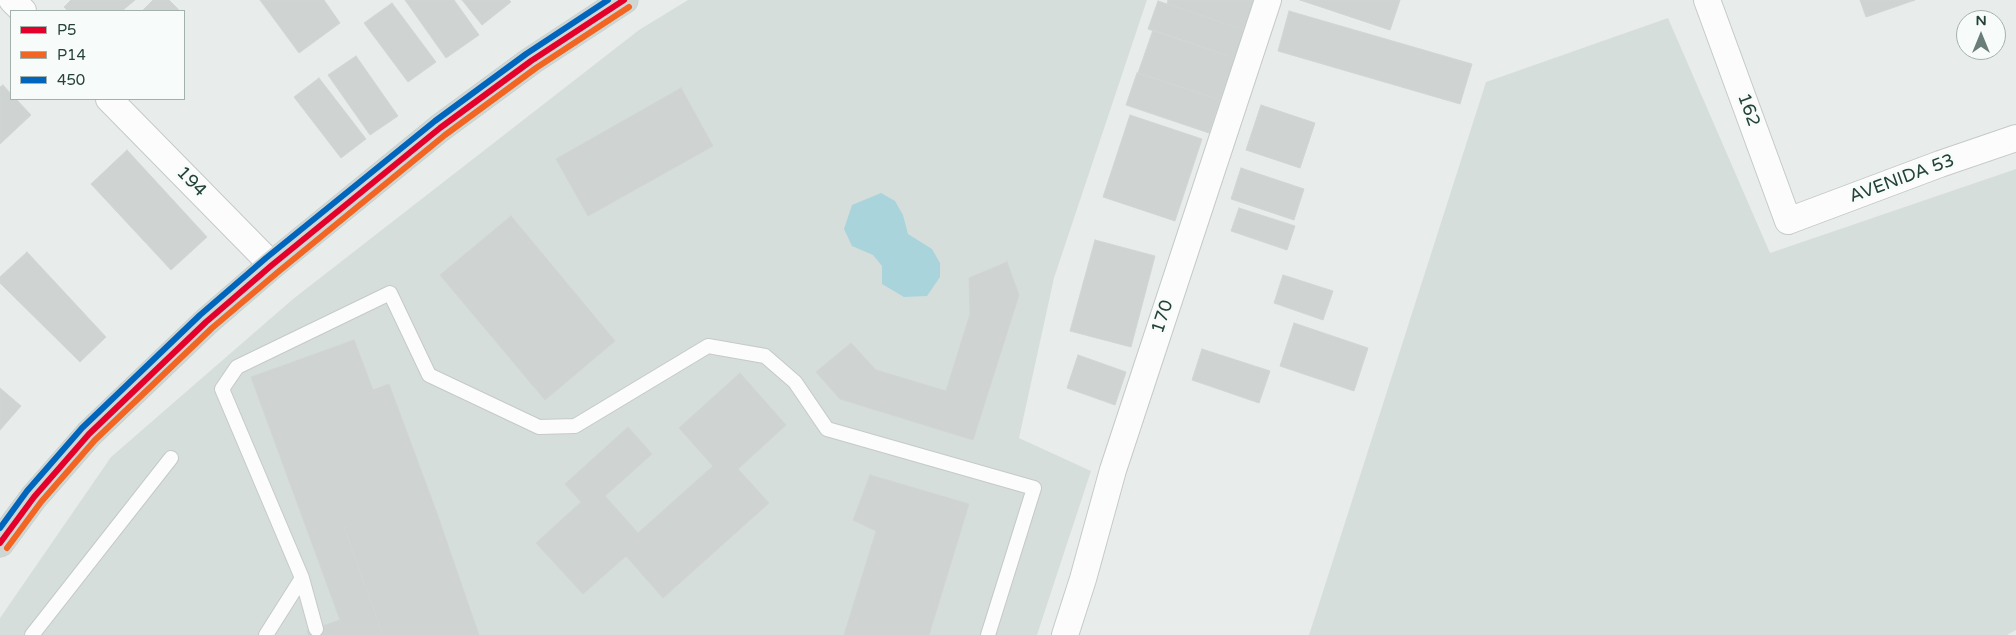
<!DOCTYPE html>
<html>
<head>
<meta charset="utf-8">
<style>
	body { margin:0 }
	#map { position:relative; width:2016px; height:635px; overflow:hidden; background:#e8edeb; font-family:"Varela Round",sans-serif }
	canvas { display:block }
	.legend { position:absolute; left:10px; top:10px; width:175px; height:90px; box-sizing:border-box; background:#f7fbf9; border:1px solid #a3b1ad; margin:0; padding:6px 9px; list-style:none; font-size:15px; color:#24423a }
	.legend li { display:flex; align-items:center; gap:10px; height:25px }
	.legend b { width:25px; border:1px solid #a3b1ad }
	.north { position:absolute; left:1956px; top:10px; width:50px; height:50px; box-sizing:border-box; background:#f7fbf9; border:1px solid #a3b1ad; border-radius:50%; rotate:0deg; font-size:14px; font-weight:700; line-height:20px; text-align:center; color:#24423a }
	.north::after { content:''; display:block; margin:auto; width:18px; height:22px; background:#697e78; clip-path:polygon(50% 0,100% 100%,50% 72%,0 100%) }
</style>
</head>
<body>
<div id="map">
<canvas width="2016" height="635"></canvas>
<ul class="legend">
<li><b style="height:6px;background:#e4002b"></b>P5</li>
<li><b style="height:6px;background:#f26522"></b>P14</li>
<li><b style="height:6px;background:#0065bd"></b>450</li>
</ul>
<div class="north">N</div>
</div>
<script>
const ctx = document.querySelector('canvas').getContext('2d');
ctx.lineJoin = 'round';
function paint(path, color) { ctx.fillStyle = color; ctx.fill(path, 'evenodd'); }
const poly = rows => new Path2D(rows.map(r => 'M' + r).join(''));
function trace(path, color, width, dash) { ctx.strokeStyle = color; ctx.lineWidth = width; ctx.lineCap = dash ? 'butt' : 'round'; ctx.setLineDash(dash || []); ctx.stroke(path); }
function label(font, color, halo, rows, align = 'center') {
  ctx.font = font + ' "Varela Round",sans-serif'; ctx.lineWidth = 5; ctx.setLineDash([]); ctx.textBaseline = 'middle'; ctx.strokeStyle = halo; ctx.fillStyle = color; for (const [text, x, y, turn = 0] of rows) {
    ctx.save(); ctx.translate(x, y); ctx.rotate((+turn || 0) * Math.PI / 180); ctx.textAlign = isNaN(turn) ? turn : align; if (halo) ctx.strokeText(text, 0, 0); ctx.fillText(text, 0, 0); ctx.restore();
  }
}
paint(poly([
	[688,0,1147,0,1054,278,1019,438,1091,471,1037,635,0,635,0,618,111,457,293,299,639,30],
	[1668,18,1770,253,2016,169,2016,630,2007,635,1309,635,1486,82]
]), '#d6dedb');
paint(poly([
	[881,193,895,201,903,215,908,234,932,249,940,263,940,277,927,296,904,297,882,284,882,266,873,255,852,246,844,229,852,205]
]), '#a9d4db');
const building = poly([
	[71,0,135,0,122,11,68,11,64,7,71,0],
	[153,0,169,0,180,11,142,11,153,0],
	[260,0,324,0,340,23,299,53,260,0],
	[405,0,454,0,479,35,446,58,405,0],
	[462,0,509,0,511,2,482,25,462,0],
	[1168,0,1254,0,1244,30,1167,4,1168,0],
	[1300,0,1400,0,1390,30,1300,0],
	[1860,0,1915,0,1866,17,1860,0],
	[1158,1,1244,30,1235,58,1148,29,1158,1],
	[392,3,436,62,408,82,364,23,392,3],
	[1289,11,1472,64,1460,104,1278,51,1289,11],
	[1153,30,1235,58,1220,100,1138,73,1153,30],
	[356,56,398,116,370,135,328,75,356,56],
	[1137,73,1220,100,1209,133,1126,105,1137,73],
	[319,78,366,139,341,158,294,97,319,78],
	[3,85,11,94,11,99,16,99,31,115,0,144,0,87,3,85],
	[681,88,713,146,588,216,556,159,681,88],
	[1261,105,1315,123,1300,168,1246,150,1261,105],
	[1130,115,1202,139,1175,221,1103,197,1130,115],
	[127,150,207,237,171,270,91,184,127,150],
	[1241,168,1304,189,1294,220,1231,199,1241,168],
	[1239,208,1295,226,1287,250,1231,231,1239,208],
	[511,216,615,341,545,400,440,275,511,216],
	[1095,240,1155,256,1131,347,1070,331,1095,240],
	[27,252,106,337,80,362,0,283,0,277,27,252],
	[1007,262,1019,295,973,440,840,399,816,372,851,343,876,370,946,391,970,314,969,278,1007,262],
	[1283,275,1333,291,1323,320,1274,303,1283,275],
	[1294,323,1368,348,1354,391,1280,366,1294,323],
	[354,340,373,390,389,384,438,516,412,526,404,505,344,527,383,635,308,635,307,631,340,620,251,377,354,340],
	[1202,349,1270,371,1259,403,1192,380,1202,349],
	[1078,355,1126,372,1115,405,1067,388,1078,355],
	[740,373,786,425,738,469,769,503,663,598,626,556,583,594,536,543,581,502,565,484,628,427,652,454,605,496,638,533,713,466,679,428,740,373],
	[0,388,21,406,0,430,0,388],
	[870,475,969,504,929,635,844,635,876,531,853,520,870,475],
	[404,505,412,526,438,516,479,635,383,635,344,527,404,505]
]);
paint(building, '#cfd4d2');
trace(building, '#d1d6d4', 1);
const service = poly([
	[316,629,302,578,222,389,237,367,390,293,429,375,539,427,575,426,708,346,765,356,795,382,827,429,1034,488,988,635],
	[32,635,171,458],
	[266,635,302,578]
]);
const minor = poly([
	[12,0,23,11],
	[1707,0,1788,221,1940,164,2016,138],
	[109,99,272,265],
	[1065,635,1083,579,1113,470,1268,0]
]);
const primary = poly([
	[0,543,34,497,89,434,206,322,272,265,440,128,531,61,624,0]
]);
trace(service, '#c5cac8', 16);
trace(minor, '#c5cac8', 28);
trace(primary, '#c3ccc9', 29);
trace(service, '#fcfcfc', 14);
trace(minor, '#fcfcfc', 26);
trace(primary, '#cfd7d5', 28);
trace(poly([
	[0,543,34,497,89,434,206,322,272,265,440,128,531,61,624,0]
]), '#e4002b', 6);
trace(poly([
	[7,548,41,502,95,440,212,328,278,272,445,135,536,68,629,7]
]), '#f26522', 6);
trace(poly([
	[0,528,27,491,82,428,200,315,266,258,435,121,526,54,608,0]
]), '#0065bd', 6);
label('18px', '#24423a', '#f7fbf9', [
	["162",1748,110,70],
	["AVENIDA 53",1902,179,-20],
	["194",191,182,46],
	["170",1163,317,-72]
]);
</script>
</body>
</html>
